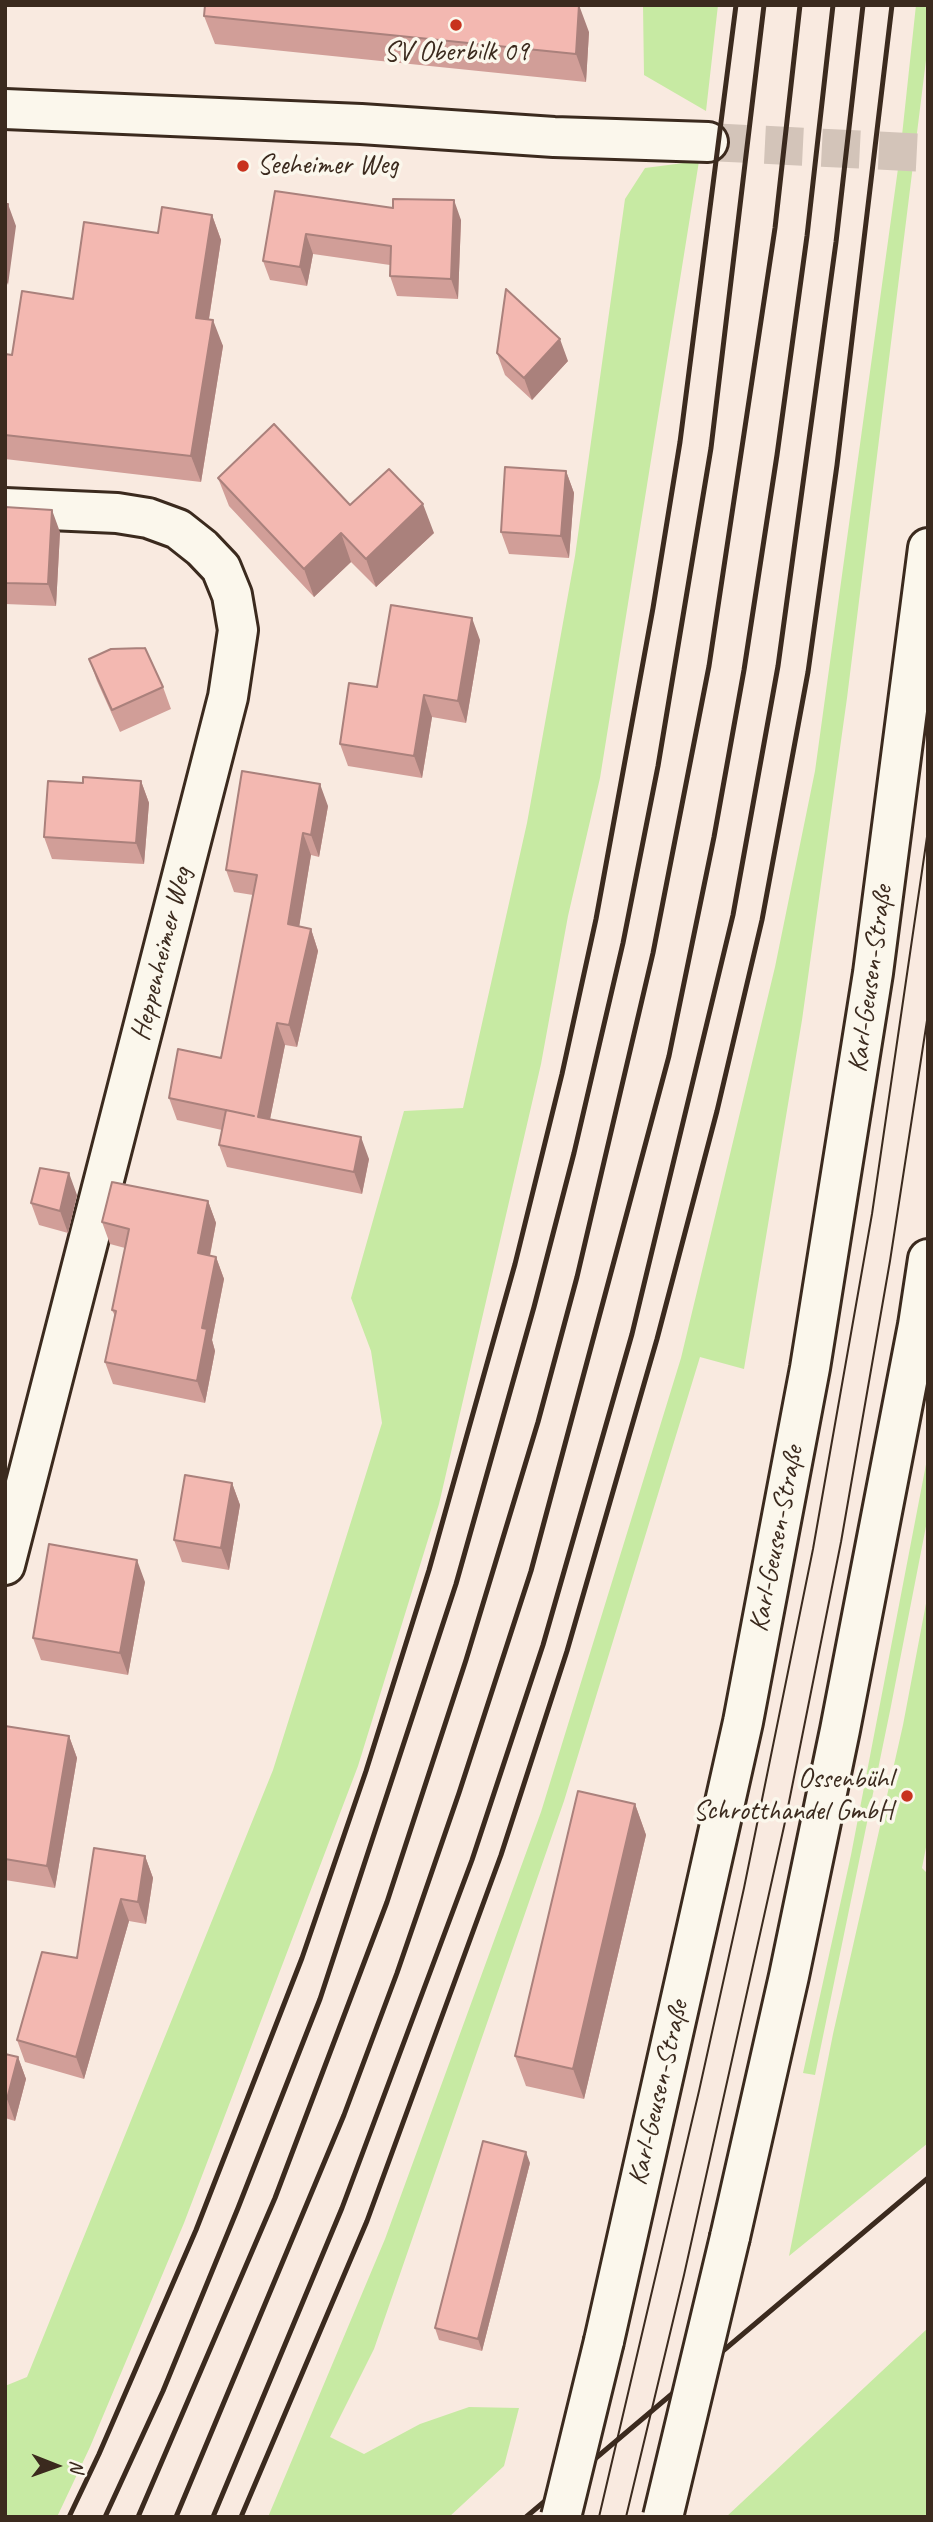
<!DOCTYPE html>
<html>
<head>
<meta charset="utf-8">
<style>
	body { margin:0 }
	#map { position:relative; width:933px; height:2522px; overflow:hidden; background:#f9eae0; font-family:Caveat,sans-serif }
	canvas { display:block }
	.frame { position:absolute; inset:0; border:7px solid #3b2a1e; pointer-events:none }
	.north { position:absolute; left:21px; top:2431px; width:70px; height:70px; -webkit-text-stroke:5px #fbf7ec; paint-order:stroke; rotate:91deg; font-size:19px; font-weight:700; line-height:28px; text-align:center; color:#3b2a1e }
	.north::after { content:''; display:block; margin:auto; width:24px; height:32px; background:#3b2a1e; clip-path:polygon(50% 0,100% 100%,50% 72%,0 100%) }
</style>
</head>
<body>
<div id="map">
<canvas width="933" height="2522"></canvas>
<div class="frame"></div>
<div class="north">N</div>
</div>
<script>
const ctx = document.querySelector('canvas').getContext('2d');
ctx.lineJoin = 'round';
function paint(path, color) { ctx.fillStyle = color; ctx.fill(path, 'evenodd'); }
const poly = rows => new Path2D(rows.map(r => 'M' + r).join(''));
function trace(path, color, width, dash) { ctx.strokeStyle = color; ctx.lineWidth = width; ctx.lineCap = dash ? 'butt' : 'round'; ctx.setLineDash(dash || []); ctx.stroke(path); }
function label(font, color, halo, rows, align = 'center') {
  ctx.font = font + ' Caveat,sans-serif'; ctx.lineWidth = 7; ctx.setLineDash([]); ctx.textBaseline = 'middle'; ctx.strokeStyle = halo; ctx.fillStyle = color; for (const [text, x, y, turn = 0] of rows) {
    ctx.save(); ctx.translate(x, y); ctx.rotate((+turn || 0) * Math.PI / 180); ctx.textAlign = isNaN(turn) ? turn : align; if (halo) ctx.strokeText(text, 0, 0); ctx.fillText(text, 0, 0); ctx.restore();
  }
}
paint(poly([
	[643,5,718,5,706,111,644,75],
	[916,5,928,5,928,44,847,698,802,1020,744,1369,700,1357,564,1801,374,2349,330,2437,364,2454,420,2424,469,2407,519,2408,504,2466,449,2517,268,2517,385,2239,541,1812,681,1358,775,967,815,771,900,154],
	[699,161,600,778,568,916,541,1064,439,1504,358,1766,184,2223,90,2447,57,2517,5,2517,5,2386,27,2377,273,1770,382,1423,371,1351,351,1298,404,1111,463,1108,527,823,575,556,625,199,645,168],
	[928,1454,928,1516,890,1711,815,2075,803,2073,851,1855],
	[928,1593,928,1837,922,1868,928,1874,928,2143,789,2256,833,2034,903,1725],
	[928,2328,928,2517,726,2517]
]), '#c7eaa3');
trace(poly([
	[708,142,928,153]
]), '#d3c4b9', 38, [38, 19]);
const street = poly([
	[5,109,361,124,554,137,708,142],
	[5,508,117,513,148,518,178,529,202,548,221,568,232,595,238,630,228,697,5,1565]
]);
const secondary = poly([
	[730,2237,789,1976,840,1730,918,1325,928,1259],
	[604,2341,743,1722,810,1368,873,973,928,548]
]);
trace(street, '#3b2a1e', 44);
trace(secondary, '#3b2a1e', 44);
trace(street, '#fbf7ec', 38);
trace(secondary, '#fbf7ec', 38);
trace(poly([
	[599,2517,699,2091,744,1888,813,1549,872,1214,928,830],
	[626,2517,684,2275,785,1822,841,1542,890,1261,928,1014]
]), '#3b2a1e', 2);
trace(poly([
	[69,2517,99,2454,196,2230,302,1958,366,1771,429,1570,515,1264,562,1074,596,919,653,608,680,442,736,5],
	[105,2517,163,2391,238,2208,320,1999,456,1584,534,1307,574,1153,623,943,658,766,711,448,764,5],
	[138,2517,275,2198,387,1902,466,1660,538,1422,577,1277,653,953,709,666,775,228,800,5],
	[176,2517,344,2115,397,1973,459,1793,531,1571,669,1056,714,837,744,670,777,455,807,236,833,5],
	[213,2517,342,2208,472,1860,543,1645,632,1334,733,915,778,666,836,242,863,5],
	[241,2517,367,2221,501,1855,567,1651,657,1339,717,1111,762,920,808,672,837,465,892,5],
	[526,2517,928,2178]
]), '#3b2a1e', 5);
const secondaryBridge = poly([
	[561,2517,604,2341],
	[663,2517,730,2237]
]);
trace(secondaryBridge, '#3b2a1e', 44, []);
trace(secondaryBridge, '#fbf7ec', 38);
paint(poly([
	[204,16,589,32,586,82,215,44],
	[275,191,461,220,458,299,397,296,390,276,390,265,313,254,307,286,270,280,263,261],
	[212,215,221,240,209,319,223,346,201,482,5,459,5,354,12,355,73,299,158,233],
	[497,353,568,361,532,400,505,375],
	[566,471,574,493,569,558,509,554,501,532],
	[218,478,350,505,434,533,376,587,351,562,314,597,229,506],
	[5,507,60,532,56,606,5,604],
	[480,640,466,723,432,717,422,778,348,766,340,744,377,687],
	[89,659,163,687,171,709,120,732,97,681],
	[141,781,149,803,144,864,52,859,44,837,83,783],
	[328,806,319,857,311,855,299,926,311,929,318,951,297,1047,285,1045,270,1119,369,1159,362,1194,227,1167,219,1145,222,1130,177,1120,169,1098,221,1058,253,895,234,892,226,870],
	[77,1195,68,1233,39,1225,31,1203],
	[208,1201,216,1223,210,1256,216,1257,224,1279,212,1340,215,1351,205,1403,113,1384,105,1362,115,1316,112,1310,125,1248,110,1244,102,1222],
	[232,1483,240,1505,229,1570,182,1562,174,1540],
	[145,1582,128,1675,41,1660,33,1638],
	[5,1726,69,1736,77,1758,55,1888,5,1880],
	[635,1804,646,1835,584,2099,526,2086,515,2056],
	[145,1856,153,1878,146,1924,129,1921,84,2079,25,2062,17,2040,77,1958],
	[5,2054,18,2057,26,2079,15,2121,5,2118],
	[530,2163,482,2351,439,2340,435,2328]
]), '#d19e98');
paint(poly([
	[579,5,589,32,586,82,576,54],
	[454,200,461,220,458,299,451,279],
	[8,204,16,226,8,285,5,277,5,225],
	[212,215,221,240,205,344,196,318],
	[306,234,313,254,307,286,300,267],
	[213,320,223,346,201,482,191,456],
	[560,339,568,361,532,400,524,378],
	[566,471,574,493,569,558,561,536],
	[423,504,434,533,376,587,366,559],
	[52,510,60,532,56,606,48,584],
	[341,533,351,562,314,597,304,569],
	[472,618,480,640,466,723,458,701],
	[424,695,432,717,422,778,414,756],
	[141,781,149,803,144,864,136,843],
	[320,784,328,806,319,857,311,835],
	[303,833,311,855,296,946,288,924],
	[311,929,318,951,297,1047,289,1025],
	[277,1023,285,1045,266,1139,258,1117],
	[361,1137,369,1159,362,1194,354,1172],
	[69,1173,77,1195,68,1233,60,1211],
	[208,1201,216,1223,206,1275,198,1253],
	[216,1257,224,1279,212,1340,215,1351,205,1403,197,1381,202,1328],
	[232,1483,240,1505,229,1570,221,1548],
	[137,1560,145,1582,128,1675,120,1653],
	[69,1736,77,1758,55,1888,47,1866],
	[635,1804,646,1835,584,2099,573,2069],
	[145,1856,153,1878,146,1924,138,1902],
	[121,1899,129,1921,84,2079,76,2057],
	[18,2057,26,2079,15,2121,7,2099],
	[526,2152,530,2163,482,2351,478,2339]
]), '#aa817c');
const building = poly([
	[205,5,579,5,576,54,204,16,205,5],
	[275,191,393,208,393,199,454,200,451,279,390,276,391,246,306,234,300,267,263,261,275,191],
	[5,204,8,204,5,225,5,204],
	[162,207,212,215,196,318,213,320,191,456,5,435,5,354,12,355,22,291,73,299,84,222,158,233,162,207],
	[506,289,560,339,524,378,497,353,506,289],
	[274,424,350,505,389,469,423,504,366,559,341,533,304,569,218,478,274,424],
	[505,467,566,471,561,536,501,532,505,467],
	[5,507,52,510,48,584,5,583,5,507],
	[391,605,472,618,458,701,424,695,414,756,340,744,349,683,377,687,391,605],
	[145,648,163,687,112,710,89,659,111,649,145,648],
	[242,771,320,784,311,835,303,833,288,924,311,929,289,1025,277,1023,258,1117,361,1137,354,1172,219,1145,226,1110,254,1116,169,1098,178,1049,221,1058,257,875,226,870,242,771],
	[83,777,141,781,136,843,44,837,48,781,83,783,83,777],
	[40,1168,69,1173,60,1211,31,1203,40,1168],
	[112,1182,208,1201,198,1253,216,1257,202,1328,207,1329,197,1381,105,1362,116,1311,112,1310,129,1229,102,1222,112,1182],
	[185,1475,232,1483,221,1548,174,1540,185,1475],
	[49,1544,137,1560,120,1653,33,1638,49,1544],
	[5,1726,69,1736,47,1866,5,1859,5,1726],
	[578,1791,635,1804,573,2069,515,2056,578,1791],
	[94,1848,145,1856,138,1902,121,1899,76,2057,17,2040,42,1952,77,1958,94,1848],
	[5,2054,18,2057,7,2099,5,2099,5,2054],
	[483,2141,526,2152,478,2339,435,2328,483,2141]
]);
paint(building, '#f3b8b1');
trace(building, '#aa817c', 2);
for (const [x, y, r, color] of [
	[456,25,7,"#c8321e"],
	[243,166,7,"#c8321e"],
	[907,1796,7,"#c8321e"]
]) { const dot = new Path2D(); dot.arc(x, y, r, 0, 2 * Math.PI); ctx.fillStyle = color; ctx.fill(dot); trace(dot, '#fbf7ec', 2.5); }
label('28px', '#3b2a1e', '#fbf7ec', [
	["SV Oberbilk 09",456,53],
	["Seeheimer Weg",257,166,"left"],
	["Ossenbühl",893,1780,"right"],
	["Schrotthandel GmbH",893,1812,"right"]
]);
label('28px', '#3b2a1e', '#fbf7ec', [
	["Heppenheimer Weg",162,954,-76],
	["Karl-Geusen-Straße",871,979,-82],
	["Karl-Geusen-Straße",777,1539,-79],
	["Karl-Geusen-Straße",659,2093,-77]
]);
</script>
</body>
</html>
